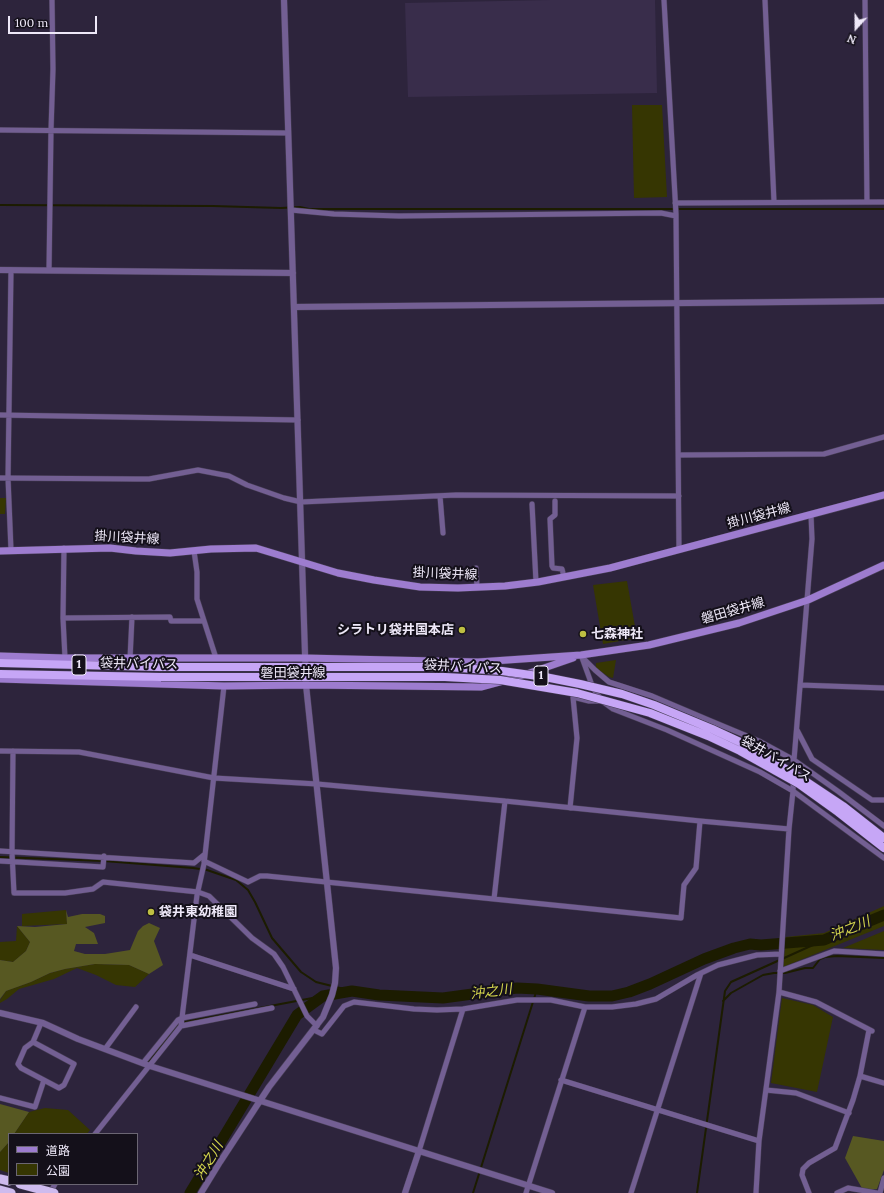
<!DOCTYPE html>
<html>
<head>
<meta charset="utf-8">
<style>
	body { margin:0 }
	#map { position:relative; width:884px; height:1193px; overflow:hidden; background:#2d243c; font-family:Lora,"Noto Sans JP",serif }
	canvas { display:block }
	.legend { position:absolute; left:8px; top:1133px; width:130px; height:52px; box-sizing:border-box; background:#14101a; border:1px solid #6b6673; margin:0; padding:5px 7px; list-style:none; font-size:12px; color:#eee8f8 }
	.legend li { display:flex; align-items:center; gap:8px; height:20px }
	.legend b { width:20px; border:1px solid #6b6673 }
	.north { position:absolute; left:836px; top:8px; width:40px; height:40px; -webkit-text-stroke:3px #14101a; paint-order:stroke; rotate:201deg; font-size:11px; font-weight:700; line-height:16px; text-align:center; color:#eee8f8 }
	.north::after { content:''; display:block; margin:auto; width:14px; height:18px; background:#eee8f8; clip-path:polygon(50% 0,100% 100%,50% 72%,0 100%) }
	.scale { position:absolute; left:8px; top:16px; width:89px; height:18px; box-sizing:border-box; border:2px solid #eee8f8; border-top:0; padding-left:5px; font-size:12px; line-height:14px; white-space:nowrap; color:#eee8f8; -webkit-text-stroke:3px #14101a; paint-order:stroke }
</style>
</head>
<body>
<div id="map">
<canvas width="884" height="1193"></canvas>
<ul class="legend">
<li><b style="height:5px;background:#9d7ccf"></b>道路</li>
<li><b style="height:11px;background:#363602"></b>公園</li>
</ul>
<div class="north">N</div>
<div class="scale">100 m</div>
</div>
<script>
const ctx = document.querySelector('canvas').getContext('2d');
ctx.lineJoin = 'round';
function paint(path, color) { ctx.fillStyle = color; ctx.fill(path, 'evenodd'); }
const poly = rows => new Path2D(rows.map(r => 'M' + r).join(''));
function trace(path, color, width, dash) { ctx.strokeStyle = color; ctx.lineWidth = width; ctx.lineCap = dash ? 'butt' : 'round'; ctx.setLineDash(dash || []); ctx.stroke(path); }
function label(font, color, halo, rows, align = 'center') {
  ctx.font = font + ' Lora,"Noto Sans JP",serif'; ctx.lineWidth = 4; ctx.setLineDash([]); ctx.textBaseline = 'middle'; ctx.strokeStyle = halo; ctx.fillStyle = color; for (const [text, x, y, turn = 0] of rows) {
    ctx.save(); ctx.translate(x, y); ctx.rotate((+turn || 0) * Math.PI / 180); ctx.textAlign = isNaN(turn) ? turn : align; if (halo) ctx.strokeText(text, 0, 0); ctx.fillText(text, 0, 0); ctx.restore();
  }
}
paint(poly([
	[550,0,655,0,657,93,408,97,405,3]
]), '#392d4b');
paint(poly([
	[632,105,662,105,667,197,634,198],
	[0,498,6,498,5,514,0,514],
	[627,581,637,638,603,644,593,585],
	[616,660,613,678,609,677,596,668,596,663],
	[884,906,884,926,783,967,786,937,824,933],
	[66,910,67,924,22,926,22,914],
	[17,926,30,942,26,951,13,962,0,960,0,942,16,941],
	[884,931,884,950,843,948],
	[95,964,129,965,149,974,135,987,116,985,96,975,77,968,54,979,19,989,7,999,0,1003,0,1000,6,991,31,982,50,973,65,969],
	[782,998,813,1005,833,1017,817,1092,771,1083],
	[45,1108,68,1110,90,1130,87,1134,14,1134,29,1112],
	[9,1142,9,1173,0,1170,0,1152]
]), '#363602');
paint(poly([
	[66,910,68,917,82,914,100,914,105,916,105,923,85,927,94,933,98,944,76,944,74,951,85,954,105,954,130,950,138,931,143,926,149,923,160,928,154,941,163,965,149,974,129,965,95,964,65,969,50,973,31,982,6,991,0,999,0,960,13,962,26,951,30,942,17,926,35,927,67,924],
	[0,1104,29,1112,14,1134,9,1134,9,1142,0,1152],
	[853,1136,884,1141,884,1170,877,1189,863,1190,845,1158]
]), '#575822');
trace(poly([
	[0,205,213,206,281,208,300,207,309,209,884,209],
	[0,857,104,861,193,868,207,870,236,880,248,890,255,902,272,938,301,972,316,982,352,991],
	[723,1001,731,993,763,975,774,973,785,973,805,968,813,968,820,959,825,957,837,956,884,958],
	[148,1063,180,1023,323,996],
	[473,1193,537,989],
	[697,1193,725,991,731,982,824,940]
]), '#1c1c00', 2);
trace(poly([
	[190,1193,297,1015,323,996,352,991,379,995,443,998,517,988,537,989,589,996,612,996,629,992,650,984,704,959,734,948,750,944,761,945,824,940,884,915]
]), '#1c1c00', 11);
const minor = poly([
	[664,0,676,214,679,550],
	[765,0,774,202],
	[865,0,867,202],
	[0,130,288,133],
	[675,203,884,202],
	[291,210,334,214,399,216,661,213,676,216],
	[11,270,8,478,11,550],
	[49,270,51,130,53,69,52,0],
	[0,415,298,420],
	[679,455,824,454,884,437],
	[0,478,137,479,149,479,198,470,229,476,247,485,284,498,301,502,456,495,679,496],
	[440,496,443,533],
	[555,501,555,515,550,519,552,566,553,568,562,569,564,577],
	[532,504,536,582],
	[64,548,63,618,65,658],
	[194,551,197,572,197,599,216,658],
	[476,568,477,587],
	[63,618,170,617,171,621,204,621],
	[581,655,593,688,602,701,613,709,667,730,760,772,793,791,884,858],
	[583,658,595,670,609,682,652,696,711,721,759,741,794,760,839,792,884,826],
	[130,659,132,617],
	[800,685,884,688],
	[797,730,812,759,872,800,884,800],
	[0,751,79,752,214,778,317,784,505,801,700,821,789,829],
	[13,751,12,853,14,893,65,893,93,889,103,882,198,892,209,896,252,938,274,954,283,967,307,1016,317,1026],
	[570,808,577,738,573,697,589,701,599,701],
	[0,851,194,863,205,854],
	[0,861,103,867,104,856],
	[204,861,248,882,260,876,267,876,681,918,684,885,696,868,700,821],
	[494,899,505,801],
	[190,955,294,989],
	[780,971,834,951,884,954],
	[779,992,816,1002,872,1031],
	[181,1026,272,1008],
	[314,1030,322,1034,344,1006,354,1002,414,1009,437,1010,463,1009,517,1000,551,1000,585,1007,612,1007,636,1004,656,999,697,975,718,965,757,955,781,954],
	[33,1042,74,1064,64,1085,59,1088,21,1068,18,1064,25,1048,33,1042],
	[33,1042,41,1023],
	[105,1049,136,1007],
	[143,1063,178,1020,182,1018,255,1004],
	[860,1076,884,1083],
	[561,1080,759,1141],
	[766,1090,796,1093,849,1113],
	[0,1098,35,1107,44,1080],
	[95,1134,181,1026,197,895,204,864,224,686],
	[419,1151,463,1009],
	[50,1193,55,1184],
	[526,1193,585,1007],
	[631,1193,701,973],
	[756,1193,759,1141,779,992,789,829,793,791,794,760,812,539,811,515],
	[809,1193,802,1175,803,1169,809,1163,835,1148,853,1100,860,1076,869,1030],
	[837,1193,848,1188,877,1193],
	[880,1193,884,1178]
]);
const tertiary = poly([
	[0,270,293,273],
	[295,307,884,301],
	[0,1013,43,1023,78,1039,150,1066,552,1193],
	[201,1193,220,1162,269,1087,323,1017,332,995,335,983,336,968,306,685,284,0],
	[405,1193,419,1151]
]);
const secondary = poly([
	[0,551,110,548,136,551,170,553,211,549,256,548,338,573,374,580,420,587,458,588,505,586,538,582,610,568,884,495],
	[0,656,65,658,305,658,478,662,581,655,649,645,739,623,808,600,884,565],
	[0,679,224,686,306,685,481,687,518,677,573,658]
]);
const trunk = poly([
	[0,663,159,667],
	[0,674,161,677]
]);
const motorway = poly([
	[0,1179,9,1181],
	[0,1190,11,1193]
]);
trace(minor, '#483f56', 6);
trace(tertiary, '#483f56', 7);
trace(secondary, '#483f56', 8);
trace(trunk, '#483f56', 9);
trace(motorway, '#483f56', 10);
trace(minor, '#735f93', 5);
trace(tertiary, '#735f93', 6);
trace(secondary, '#9d7ccf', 7);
trace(trunk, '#c6a6f6', 8);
trace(motorway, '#cebbee', 9);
const trunkBridge = poly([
	[159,667,446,667,502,671,545,677,580,684,622,694,654,705,712,729,740,742,801,778,843,806,884,838],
	[161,677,445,677,500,680,577,693,650,713,708,736,740,751,799,784,838,812,884,848]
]);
const motorwayBridge = poly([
	[20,1184,54,1193]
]);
trace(trunkBridge, '#483f56', 9, []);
trace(motorwayBridge, '#483f56', 10, []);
trace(trunkBridge, '#c6a6f6', 8);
trace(motorwayBridge, '#cebbee', 9);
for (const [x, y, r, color] of [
	[462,630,4,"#bebf42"],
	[583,634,4,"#bebf42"],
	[151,912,4,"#bebf42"]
]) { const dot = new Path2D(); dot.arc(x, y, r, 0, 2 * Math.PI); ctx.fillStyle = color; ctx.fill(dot); trace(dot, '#14101a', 1.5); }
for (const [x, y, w] of [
	[79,665,14],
	[541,676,14]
]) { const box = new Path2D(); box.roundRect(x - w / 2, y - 10, w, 20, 3); ctx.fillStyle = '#14101a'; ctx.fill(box); trace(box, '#eee8f8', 1); }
label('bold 12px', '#eee8f8', null, [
	["1",79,665],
	["1",541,676]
]);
label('13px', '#eee8f8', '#14101a', [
	["掛川袋井線",759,516,-15],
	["掛川袋井線",127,538,3],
	["掛川袋井線",445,574,2],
	["磐田袋井線",733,611,-16],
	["袋井バイパス",139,664,1],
	["袋井バイパス",463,667,3],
	["磐田袋井線",293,673],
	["袋井バイパス",776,759,30]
]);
label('bold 13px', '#eee8f8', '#14101a', [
	["シラトリ袋井国本店",454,630,"right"],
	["七森神社",591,634],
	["袋井東幼稚園",159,912]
], 'left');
label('italic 14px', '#d2d34c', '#14101a', [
	["沖之川",850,929,-22],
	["沖之川",491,992,-7],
	["沖之川",209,1161,-59]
]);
</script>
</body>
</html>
